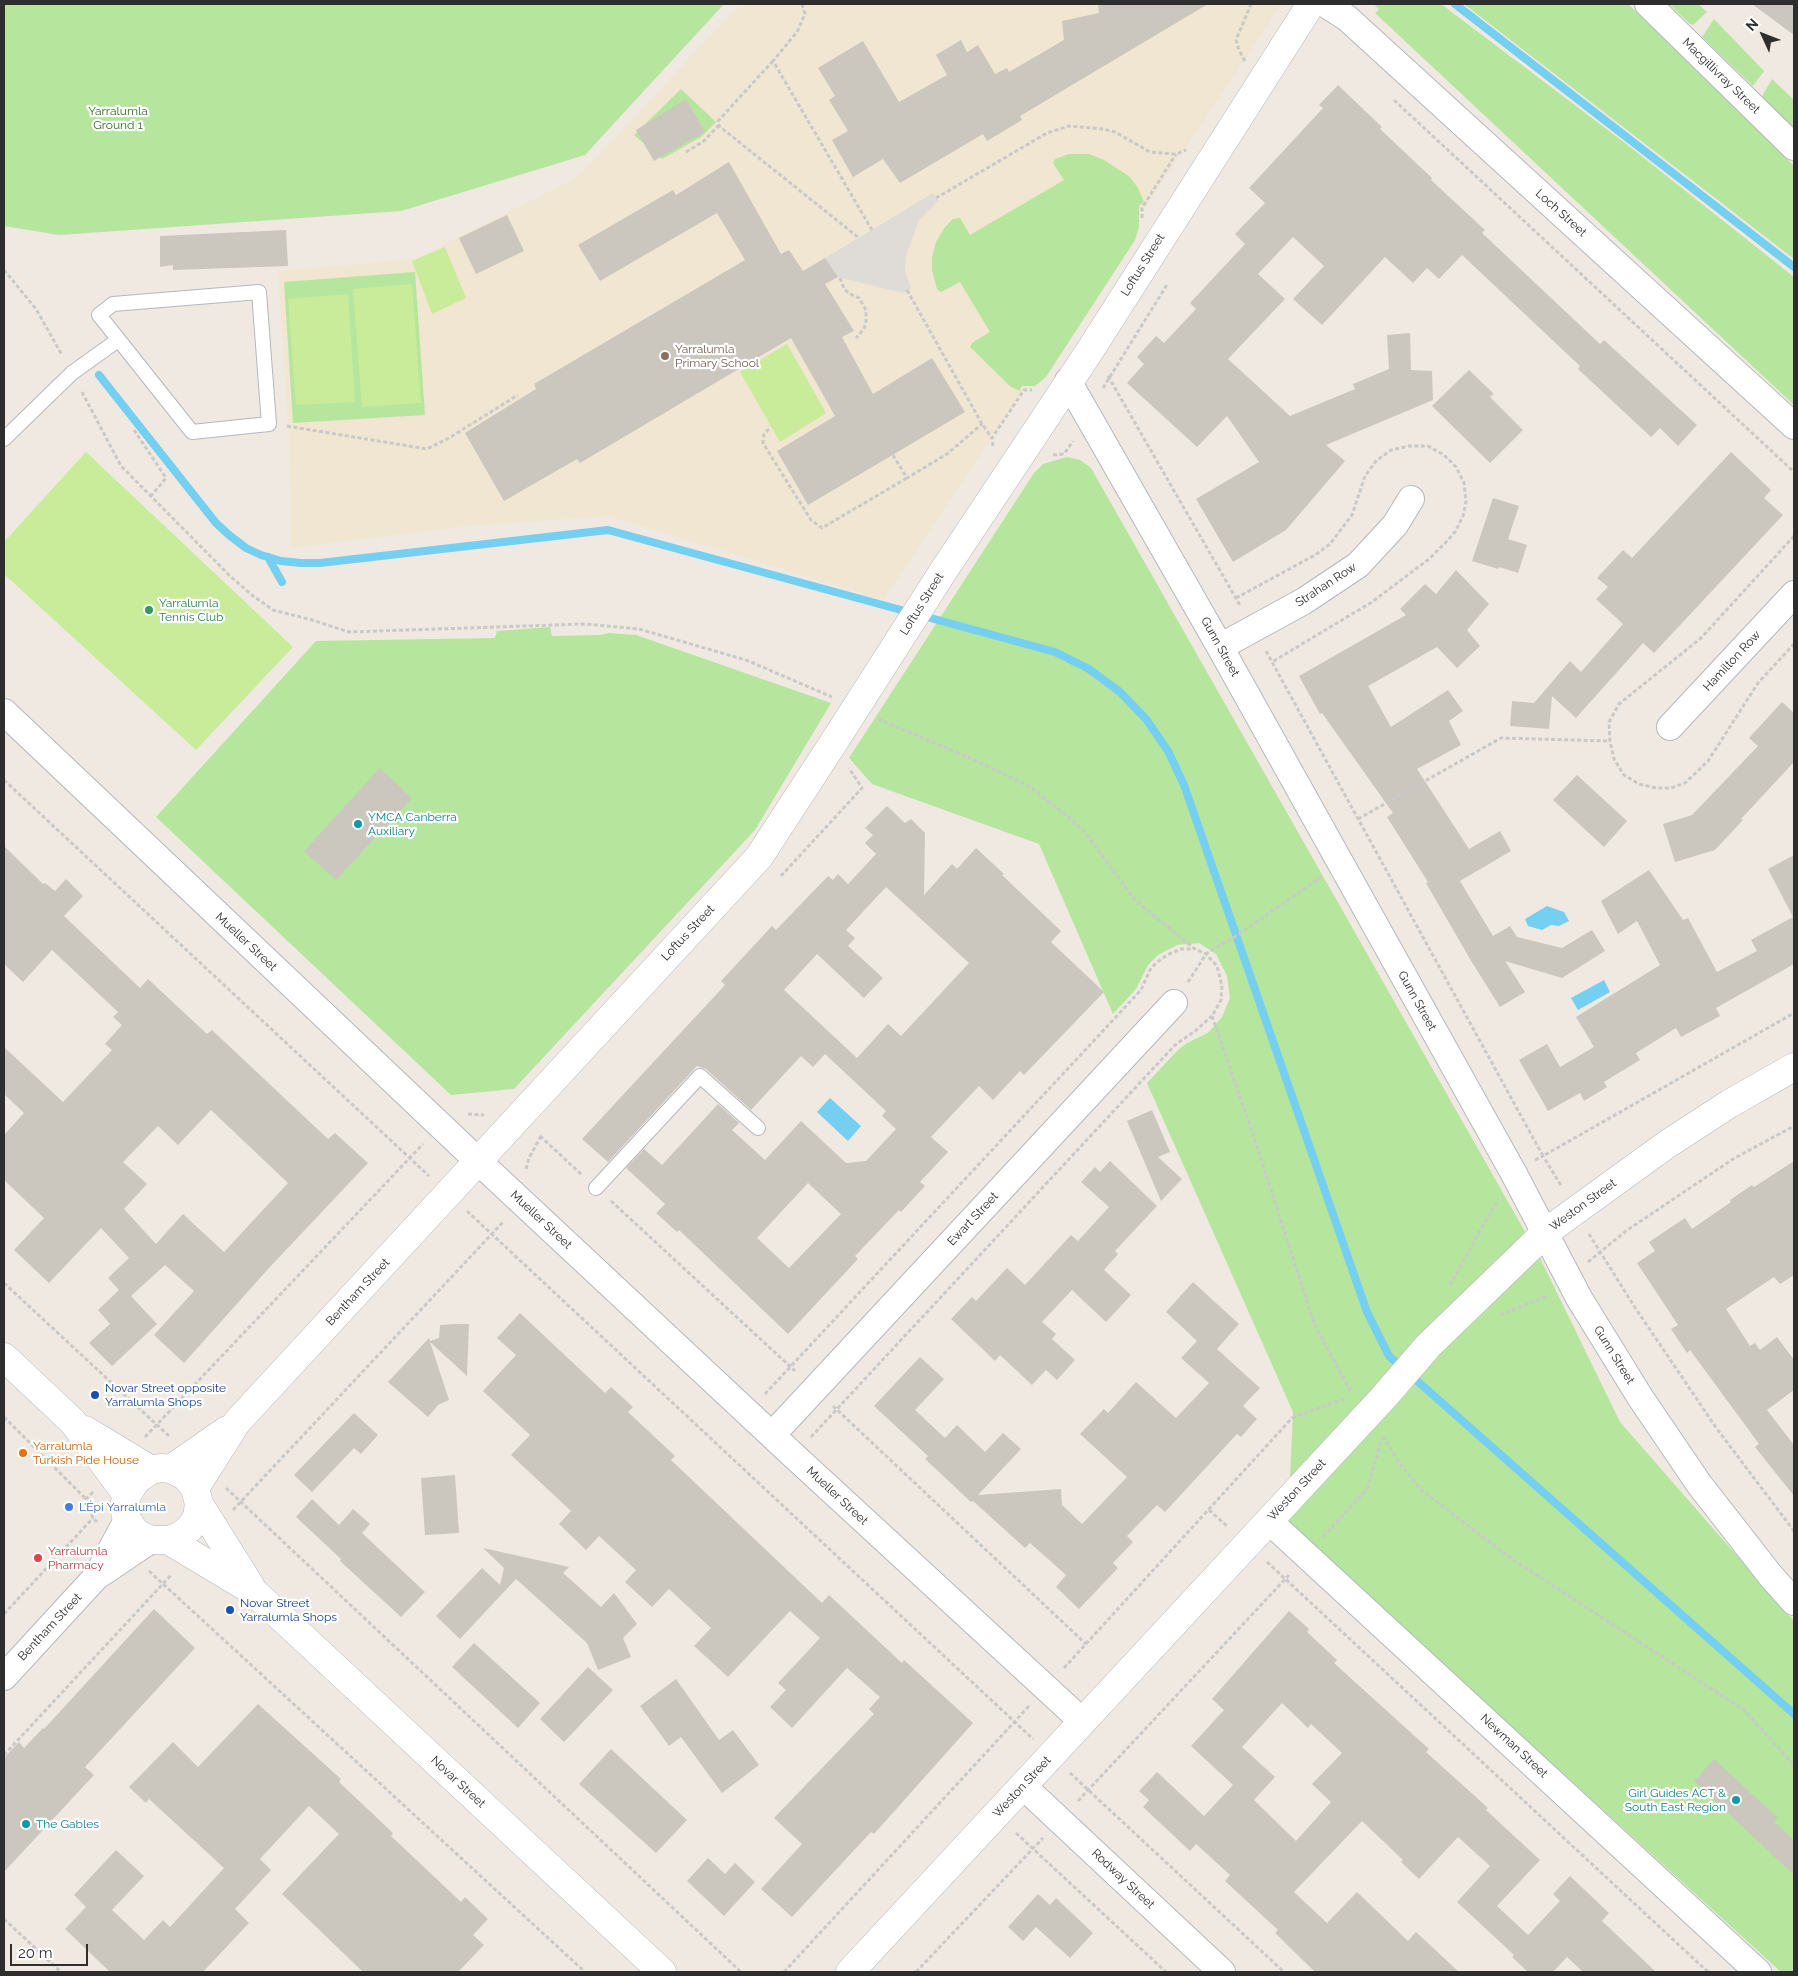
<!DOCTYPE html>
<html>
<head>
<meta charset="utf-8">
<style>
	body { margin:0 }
	#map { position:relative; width:1798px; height:1976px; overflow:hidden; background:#efe9e1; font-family:Raleway,sans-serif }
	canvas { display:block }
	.frame { position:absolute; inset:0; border:5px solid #2e2e2e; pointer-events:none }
	.north { position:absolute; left:1738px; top:10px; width:50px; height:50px; -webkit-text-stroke:4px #fff; paint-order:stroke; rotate:313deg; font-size:14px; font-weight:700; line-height:20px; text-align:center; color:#2e2e2e }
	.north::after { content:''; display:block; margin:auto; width:18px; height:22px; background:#2e2e2e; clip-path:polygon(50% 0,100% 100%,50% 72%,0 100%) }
	.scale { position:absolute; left:10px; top:1944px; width:78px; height:22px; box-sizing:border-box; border:2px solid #2e2e2e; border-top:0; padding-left:6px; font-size:15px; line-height:18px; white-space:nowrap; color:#2e2e2e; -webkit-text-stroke:4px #fff; paint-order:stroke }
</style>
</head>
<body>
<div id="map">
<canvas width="1798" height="1976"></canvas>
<div class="frame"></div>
<div class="north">N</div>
<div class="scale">20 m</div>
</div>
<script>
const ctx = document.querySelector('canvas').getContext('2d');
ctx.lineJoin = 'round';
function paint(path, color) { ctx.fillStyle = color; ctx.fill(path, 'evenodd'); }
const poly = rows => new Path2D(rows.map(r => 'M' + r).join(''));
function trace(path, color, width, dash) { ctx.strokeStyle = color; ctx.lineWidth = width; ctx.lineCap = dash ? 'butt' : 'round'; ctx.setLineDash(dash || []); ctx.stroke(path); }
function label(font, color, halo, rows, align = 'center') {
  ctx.font = font + ' Raleway,sans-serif'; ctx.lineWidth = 4.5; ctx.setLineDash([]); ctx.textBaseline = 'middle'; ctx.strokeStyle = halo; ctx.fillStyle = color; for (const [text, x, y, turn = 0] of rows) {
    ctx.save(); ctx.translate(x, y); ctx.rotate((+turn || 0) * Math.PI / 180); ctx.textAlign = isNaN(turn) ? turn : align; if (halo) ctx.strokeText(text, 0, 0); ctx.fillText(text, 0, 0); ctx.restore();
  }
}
paint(poly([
	[740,4,1282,4,883,600,609,516,468,526,291,548,289,441,278,271,415,259,578,177]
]), '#f0e6d1');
paint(poly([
	[4,4,724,4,585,155,401,211,59,235,4,226],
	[1374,4,1441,4,1625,143,1794,277,1794,405,1375,13,1379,10],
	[1464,4,1628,4,1729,100,1794,166,1794,259],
	[1669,4,1698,4,1707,12,1693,25,1690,24],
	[1714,19,1764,71,1753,86,1702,37],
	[1772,79,1794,100,1794,128,1761,98],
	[681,89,716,122,701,137,662,159,634,135],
	[1069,154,1089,154,1104,160,1130,177,1138,188,1144,202,1139,206,1139,227,1135,240,1046,377,1035,386,1022,386,1019,391,1010,386,970,347,972,343,990,332,960,282,941,292,937,289,932,270,932,257,936,242,945,227,953,219,960,218,970,235,1064,180,1053,163,1055,159],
	[415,272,425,415,293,423,284,282],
	[1067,457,1080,460,1091,468,1540,1258,1620,1422,1794,1621,1794,1972,1781,1972,1288,1523,1293,1412,1147,1083,1178,1050,1187,1043,1208,1033,1222,1017,1230,998,1227,976,1216,954,1199,943,1177,945,1158,955,1148,965,1136,989,1113,1014,1039,844,872,784,849,758,1034,473,1043,464],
	[550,627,552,636,600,635,609,633,636,635,831,703,755,830,514,1089,451,1095,156,817,316,641,495,638,497,631]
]), '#b6e59e');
paint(poly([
	[445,247,466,298,432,314,412,261],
	[412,284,421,403,362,407,353,289],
	[348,294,355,402,296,405,288,299],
	[787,344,826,413,780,442,740,372],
	[86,452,293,647,196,750,4,574,4,542]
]), '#c9ec9a');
paint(poly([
	[933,193,938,201,919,220,906,256,905,271,911,288,903,293,838,277,825,258]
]), '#dfdcd8');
paint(poly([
	[1547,906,1564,912,1569,921,1559,926,1551,925,1542,930,1528,926,1525,919],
	[1604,980,1610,992,1578,1010,1571,998],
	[830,1098,861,1126,848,1141,817,1112]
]), '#75cff0');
trace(poly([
	[1455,4,1794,267],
	[99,375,216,523,229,535,246,548,261,555,281,561,301,563,320,563,608,530,1055,652,1089,669,1120,692,1146,719,1168,751,1184,785,1367,1312,1389,1356,1794,1714],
	[268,557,282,582]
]), '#75cff0', 8);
paint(poly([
	[1098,4,1208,4,1020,116,1022,120,987,141,983,134,900,183,883,159,853,177,832,140,848,131,829,100,835,96,818,68,863,41,899,102,947,75,936,55,961,40,967,52,978,45,995,74,1007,68,1009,72,1064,40,1062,21,1099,13],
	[1752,4,1794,4,1794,35],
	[1338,85,1382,127,1380,129,1432,178,1431,180,1485,230,1482,233,1600,344,1604,340,1697,425,1678,446,1660,428,1651,437,1578,369,1580,366,1462,255,1439,279,1427,268,1413,283,1385,257,1322,325,1293,299,1324,266,1293,237,1258,274,1285,299,1228,359,1290,416,1355,389,1353,384,1389,369,1387,335,1410,333,1411,370,1432,371,1433,400,1326,445,1345,461,1286,530,1233,562,1196,499,1259,462,1227,416,1197,447,1127,383,1144,364,1137,357,1156,336,1164,343,1196,309,1190,303,1245,244,1235,234,1265,203,1249,188,1323,108,1319,105],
	[686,99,705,132,654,161,636,130],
	[729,162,781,254,789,250,803,271,825,258,838,277,825,284,854,331,842,337,873,394,932,358,965,412,808,505,777,451,835,416,791,338,580,463,577,459,504,501,465,433,536,389,534,384,745,260,717,213,600,281,578,245,673,190,676,195],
	[507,215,524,251,476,274,459,238],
	[286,230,288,266,173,270,173,265,160,267,160,236],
	[1469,370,1494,394,1490,397,1523,430,1490,463,1432,406],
	[1731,452,1771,490,1764,498,1783,515,1654,653,1643,643,1576,718,1552,696,1549,729,1510,726,1512,701,1534,703,1570,661,1581,672,1623,624,1596,599,1608,587,1597,578,1623,550,1632,558],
	[1493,498,1519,506,1508,539,1527,545,1518,573,1499,567,1498,569,1472,561],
	[1456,570,1489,604,1467,630,1480,646,1457,668,1437,647,1368,686,1391,727,1448,690,1463,711,1449,721,1461,745,1417,769,1469,849,1500,831,1511,851,1460,881,1493,936,1510,926,1517,937,1562,948,1592,930,1605,951,1562,978,1505,961,1525,992,1500,1007,1470,959,1426,883,1428,882,1387,817,1393,813,1322,713,1320,714,1299,676,1406,615,1400,609,1425,584,1436,594],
	[1782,702,1794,713,1794,762,1741,819,1743,820,1715,850,1675,862,1663,824,1692,815,1758,746,1749,738],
	[380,768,412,798,336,880,304,851],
	[1577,775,1627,821,1604,847,1553,800],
	[887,806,905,823,911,819,925,833,924,895,952,864,957,869,976,848,1004,874,1002,875,1061,931,1051,942,1104,992,1024,1075,1020,1071,993,1100,979,1086,931,1137,948,1152,920,1182,925,1186,901,1212,899,1210,855,1256,858,1259,788,1334,679,1230,677,1232,656,1213,665,1204,626,1168,644,1149,662,1165,718,1104,739,1123,732,1130,765,1160,801,1121,846,1163,866,1161,896,1129,882,1116,886,1111,825,1054,813,1067,801,1056,751,1110,706,1069,697,1066,608,1162,582,1139,725,985,721,981,772,926,776,930,828,876,833,880,838,874,848,884,876,854,865,843,873,835,865,828],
	[886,887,969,963,901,1036,888,1024,857,1058,784,990,817,954,864,998,883,978,848,946,855,938,846,930],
	[808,1183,841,1214,789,1268,757,1238],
	[4,846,43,884,45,883,55,891,66,879,83,896,64,916,140,988,148,979,207,1034,212,1030,328,1139,335,1133,368,1163,269,1268,184,1363,154,1335,194,1291,165,1265,131,1296,157,1324,112,1366,89,1343,110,1324,98,1310,119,1290,108,1278,129,1258,101,1228,49,1283,14,1250,44,1218,4,1180,4,1135,24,1113,4,1094,4,1047,63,1102,112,1050,105,1044,122,1025,113,1017,118,1012,52,950,23,982,4,964],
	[211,1110,288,1183,224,1252,183,1214,156,1244,124,1209,147,1184,123,1162,158,1126,178,1145],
	[1794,855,1794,964,1716,1008,1720,1016,1681,1037,1676,1028,1636,1053,1640,1060,1604,1082,1607,1087,1584,1101,1580,1093,1548,1111,1519,1060,1547,1044,1560,1067,1594,1047,1576,1017,1660,965,1637,921,1618,934,1601,901,1649,870,1683,920,1688,918,1717,972,1757,951,1751,940,1793,917,1768,869],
	[1152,1110,1170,1152,1158,1157,1182,1179,1161,1201,1127,1121],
	[1110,1161,1157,1206,1115,1251,1118,1254,1104,1270,1131,1295,1106,1322,1072,1290,1042,1322,1056,1334,1052,1339,1075,1360,1057,1380,1046,1370,1032,1385,1000,1355,995,1361,951,1319,972,1297,976,1301,1007,1268,1025,1285,1071,1235,1078,1241,1109,1207,1081,1182,1095,1167,1100,1172],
	[1794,1161,1794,1275,1780,1284,1774,1277,1726,1309,1750,1346,1755,1343,1760,1350,1777,1337,1794,1360,1794,1390,1767,1410,1794,1445,1794,1496,1755,1447,1759,1444,1690,1350,1687,1353,1671,1329,1678,1325,1637,1263,1655,1251,1649,1242,1685,1218,1692,1229,1731,1202,1730,1200,1752,1185,1754,1187],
	[1193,1282,1239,1324,1217,1349,1260,1388,1243,1406,1257,1419,1241,1437,1237,1434,1165,1512,1157,1505,1127,1536,1133,1542,1113,1563,1118,1568,1079,1609,1056,1587,1066,1575,1030,1543,1025,1548,973,1501,971,1502,925,1459,928,1456,874,1406,920,1357,944,1379,915,1410,945,1438,957,1425,985,1452,1003,1433,1021,1449,978,1495,1061,1489,1062,1505,1082,1524,1127,1477,1080,1434,1104,1409,1108,1413,1136,1382,1176,1418,1209,1383,1181,1358,1197,1341,1166,1312],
	[520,1313,605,1393,611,1387,633,1407,628,1412,675,1456,671,1460,822,1603,829,1595,902,1663,904,1660,973,1723,874,1834,871,1832,792,1917,761,1889,802,1844,774,1818,874,1714,869,1709,880,1697,847,1668,792,1728,770,1707,786,1690,778,1683,820,1638,790,1611,728,1677,694,1646,711,1628,669,1589,652,1607,625,1582,636,1570,599,1536,586,1550,559,1524,571,1511,511,1455,530,1435,483,1391,516,1355,497,1338],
	[455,1324,469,1324,467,1376,430,1342,449,1400,438,1405,428,1417,388,1382,429,1338,430,1341,439,1338,440,1325],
	[354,1413,378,1435,361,1454,354,1448,312,1492,294,1475],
	[455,1475,459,1533,425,1535,421,1478],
	[312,1499,339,1525,353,1509,370,1524,362,1533,425,1592,401,1617,340,1561,341,1559,296,1517],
	[483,1548,569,1567,563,1573,601,1607,614,1593,637,1624,623,1638,631,1657,598,1670,587,1643,516,1579,460,1639,436,1616,482,1568,500,1585,504,1568],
	[154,1609,195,1648,85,1767,94,1775,4,1872,4,1758,19,1742,24,1748,43,1728,44,1729],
	[1289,1611,1309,1629,1307,1632,1337,1660,1334,1663,1429,1749,1426,1752,1488,1808,1486,1810,1540,1860,1497,1906,1528,1935,1560,1901,1553,1894,1570,1876,1609,1913,1602,1921,1656,1972,1583,1972,1567,1957,1553,1972,1528,1972,1512,1957,1514,1955,1457,1902,1490,1866,1458,1837,1419,1879,1401,1862,1403,1860,1362,1821,1294,1892,1327,1923,1357,1892,1408,1941,1416,1932,1459,1972,1315,1972,1275,1933,1278,1930,1225,1881,1230,1875,1196,1844,1190,1851,1143,1807,1149,1800,1139,1791,1157,1772,1204,1816,1233,1785,1191,1746,1224,1710,1212,1699],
	[1282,1703,1308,1728,1311,1724,1342,1753,1312,1784,1331,1802,1296,1841,1254,1800,1275,1777,1242,1747],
	[474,1643,540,1703,518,1728,452,1667],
	[588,1667,613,1690,564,1742,540,1719],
	[676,1679,719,1740,733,1730,759,1765,722,1793,681,1737,669,1746,640,1706],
	[258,1704,341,1779,339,1782,393,1833,391,1836,461,1902,465,1897,488,1919,473,1935,484,1945,458,1972,363,1972,282,1894,339,1834,309,1806,260,1859,271,1870,235,1909,249,1923,203,1972,110,1972,65,1929,86,1907,74,1895,116,1850,144,1876,112,1910,144,1940,163,1920,170,1927,224,1868,149,1799,146,1803,129,1787,173,1742,198,1767],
	[611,1749,687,1820,656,1853,579,1784],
	[1714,1759,1778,1818,1774,1822,1794,1840,1794,1875,1694,1781],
	[708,1858,725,1874,735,1863,755,1882,724,1916,687,1881],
	[1038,1894,1050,1905,1056,1898,1093,1933,1070,1958,1036,1927,1023,1941,1008,1927]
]), '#cbc7bf');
const service = poly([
	[259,292,269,424,192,432,99,315,113,304,259,292],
	[4,439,72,373,118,340],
	[596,1188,700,1076,758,1128]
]);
const minor = poly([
	[1325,4,1347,18,1794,426],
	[1648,4,1794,147],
	[1068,381,1220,647,1513,1172,1579,1298,1640,1397,1699,1484,1770,1575,1794,1602],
	[1220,647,1304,601,1358,565,1395,525,1411,499],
	[4,712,478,1161,793,1455,1083,1722],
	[1670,727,1794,594],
	[772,1435,1174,1003],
	[1269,1521,1758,1972],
	[98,1574,127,1520],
	[4,1677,96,1577,151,1540],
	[1023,1786,1222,1972]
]);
const tertiary = poly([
	[171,1469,227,1430],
	[195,1488,237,1422,759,857,832,745,944,570,1089,352,1311,4],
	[850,1972,1384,1397,1428,1346,1546,1232,1666,1145,1729,1104,1794,1067]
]);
const secondary = poly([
	[4,1357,73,1422,127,1495],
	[85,1430,151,1470],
	[161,1468,171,1469,185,1476,195,1488,199,1504,197,1517,190,1528,180,1536,168,1540,151,1540,136,1533,127,1520,124,1507,127,1495,136,1480,151,1470,161,1468],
	[199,1504,251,1587],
	[168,1540,253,1591,662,1972]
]);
trace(service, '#b4b7c1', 16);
trace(minor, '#b4b7c1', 28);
trace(tertiary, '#b4b7c1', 29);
trace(secondary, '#b4b7c1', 29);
trace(poly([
	[802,4,805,14,797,32,773,61,872,230],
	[773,61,718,121,719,126,859,238],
	[1245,61,1239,50,1236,40,1251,4],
	[1394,100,1794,472],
	[686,152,704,141,718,126],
	[936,198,1047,133,1069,126,1103,129,1115,132,1150,152,1176,154,1186,150],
	[1142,218,1142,208,1176,154],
	[4,270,36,309,62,355],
	[840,278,844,288,848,293,859,298,866,310,866,324,863,330,856,338],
	[907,290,982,424,992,438],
	[1108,376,1241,607],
	[1103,388,1168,283],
	[82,392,121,466,230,576,253,596,273,610,312,620,349,632,585,624,639,629,746,660,832,697],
	[287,426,427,449,449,438,518,395],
	[769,429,764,434,763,443,811,520,822,528,907,478],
	[134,430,166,478,151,496],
	[993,446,992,438,1024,390,1032,390],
	[893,455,907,478,947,454,982,424],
	[1053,455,1064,454,1073,441],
	[1794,536,1701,638,1619,704,1609,722,1610,741,1614,759,1624,775,1639,784,1656,788,1671,788,1685,783,1708,761,1758,683,1794,644],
	[1236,598,1315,555,1330,544,1352,515,1365,476,1376,461,1391,450,1409,446,1428,446,1444,455,1456,467,1464,483,1466,502,1463,516,1455,532,1446,542,1429,559,1372,602,1272,662],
	[1266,651,1543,1156,1794,1013],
	[878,719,977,761,1030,787,1065,814,1084,831,1135,900,1195,949,1206,954,1217,966,1222,986,1221,1000,1212,1016,1252,1131,1315,1326,1352,1393],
	[4,780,429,1176],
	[1358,819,1501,738,1610,741],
	[781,876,862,788,849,768],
	[1188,982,1206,954,1241,933,1321,877],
	[468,1114,484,1115],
	[540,1136,582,1175],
	[1535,1160,1543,1156,1562,1187],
	[526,1169,529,1158,542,1134],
	[611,1201,795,1371],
	[467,1211,1033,1739],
	[1589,1234,1634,1306,1717,1429,1794,1531],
	[1588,1262,1626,1231,1733,1159,1794,1126],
	[4,1283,170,1437],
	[1450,1285,1498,1199],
	[1500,1315,1548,1296],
	[765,1394,1141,990,1150,970,1156,963,1167,955,1181,949,1195,949],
	[833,1406,1086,1644],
	[4,1417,86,1499],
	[1383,1436,1400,1464,1421,1490,1512,1559,1744,1710,1794,1765],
	[145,1437,423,1144],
	[811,1437,1175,1045,1195,1031,1212,1016],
	[226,1488,741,1972],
	[93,1492,86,1499,93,1518,97,1522],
	[233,1510,504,1221],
	[1209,1510,1227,1526],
	[1323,1537,1368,1488,1381,1440],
	[1267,1562,1708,1972],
	[149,1571,585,1972],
	[4,1614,93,1518],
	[1064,1668,1292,1418,1344,1399],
	[4,1755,172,1574],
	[1070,1773,1284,1972],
	[1078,1801,1289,1575],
	[1016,1833,1166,1972],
	[4,1919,61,1972],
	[784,1972,1029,1706],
	[916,1972,1043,1838]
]), '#c9c9c9', 3, [4, 2.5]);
trace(service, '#fff', 14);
trace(minor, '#fff', 26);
trace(tertiary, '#fff', 28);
trace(secondary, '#fff', 28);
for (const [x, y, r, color] of [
	[665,356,5,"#8d6e63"],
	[149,610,5,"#2e9e5b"],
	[358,824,5,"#0f9aa8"],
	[95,1395,5,"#1a4fb4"],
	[23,1453,5,"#e8710a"],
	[69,1507,5,"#3f7fe0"],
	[38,1558,5,"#e0444e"],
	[230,1610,5,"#1a4fb4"],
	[1736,1800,5,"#0f9aa8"],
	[26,1824,5,"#0f9aa8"]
]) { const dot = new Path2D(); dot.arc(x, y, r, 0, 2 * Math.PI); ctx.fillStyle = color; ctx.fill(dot); trace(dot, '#fff', 2); }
label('12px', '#2e2e2e', '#fff', [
	["Macgillivray Street",1721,76,44],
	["Loch Street",1561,213,42],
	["Loftus Street",1143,265,-58],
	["Strahan Row",1326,585,-33],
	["Loftus Street",922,604,-58],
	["Gunn Street",1220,647,61],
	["Hamilton Row",1732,661,-47],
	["Loftus Street",688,933,-47],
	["Mueller Street",246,942,43],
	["Gunn Street",1417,1001,61],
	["Weston Street",1583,1205,-36],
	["Ewart Street",973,1219,-47],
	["Mueller Street",541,1220,43],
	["Bentham Street",358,1292,-47],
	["Gunn Street",1614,1355,58],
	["Weston Street",1297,1490,-47],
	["Mueller Street",837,1496,43],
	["Bentham Street",50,1627,-47],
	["Newman Street",1514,1746,43],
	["Novar Street",458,1782,43],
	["Weston Street",1022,1787,-47],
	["Rodway Street",1123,1879,43]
]);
label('12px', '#2c6e1b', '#fff', [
	["Yarralumla",118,111],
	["Ground 1",118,125]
]);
label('12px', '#785e54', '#fff', [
	["Yarralumla",675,349],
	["Primary School",675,363]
], 'left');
label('12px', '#27864d', '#fff', [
	["Yarralumla",159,603],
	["Tennis Club",159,617]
], 'left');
label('12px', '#0d838f', '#fff', [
	["YMCA Canberra",368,817],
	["Auxiliary",368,831],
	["Girl Guides ACT &",1726,1793,"right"],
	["South East Region",1726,1807,"right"],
	["The Gables",36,1824]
], 'left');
label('12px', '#164399', '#fff', [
	["Novar Street opposite",105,1388],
	["Yarralumla Shops",105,1402],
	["Novar Street",240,1603],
	["Yarralumla Shops",240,1617]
], 'left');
label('12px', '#c56008', '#fff', [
	["Yarralumla",33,1446],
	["Turkish Pide House",33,1460]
], 'left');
label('12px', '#366cbe', '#fff', [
	["L’Épi Yarralumla",79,1507]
], 'left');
label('12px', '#be3a42', '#fff', [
	["Yarralumla",48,1551],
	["Pharmacy",48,1565]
], 'left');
</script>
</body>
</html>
